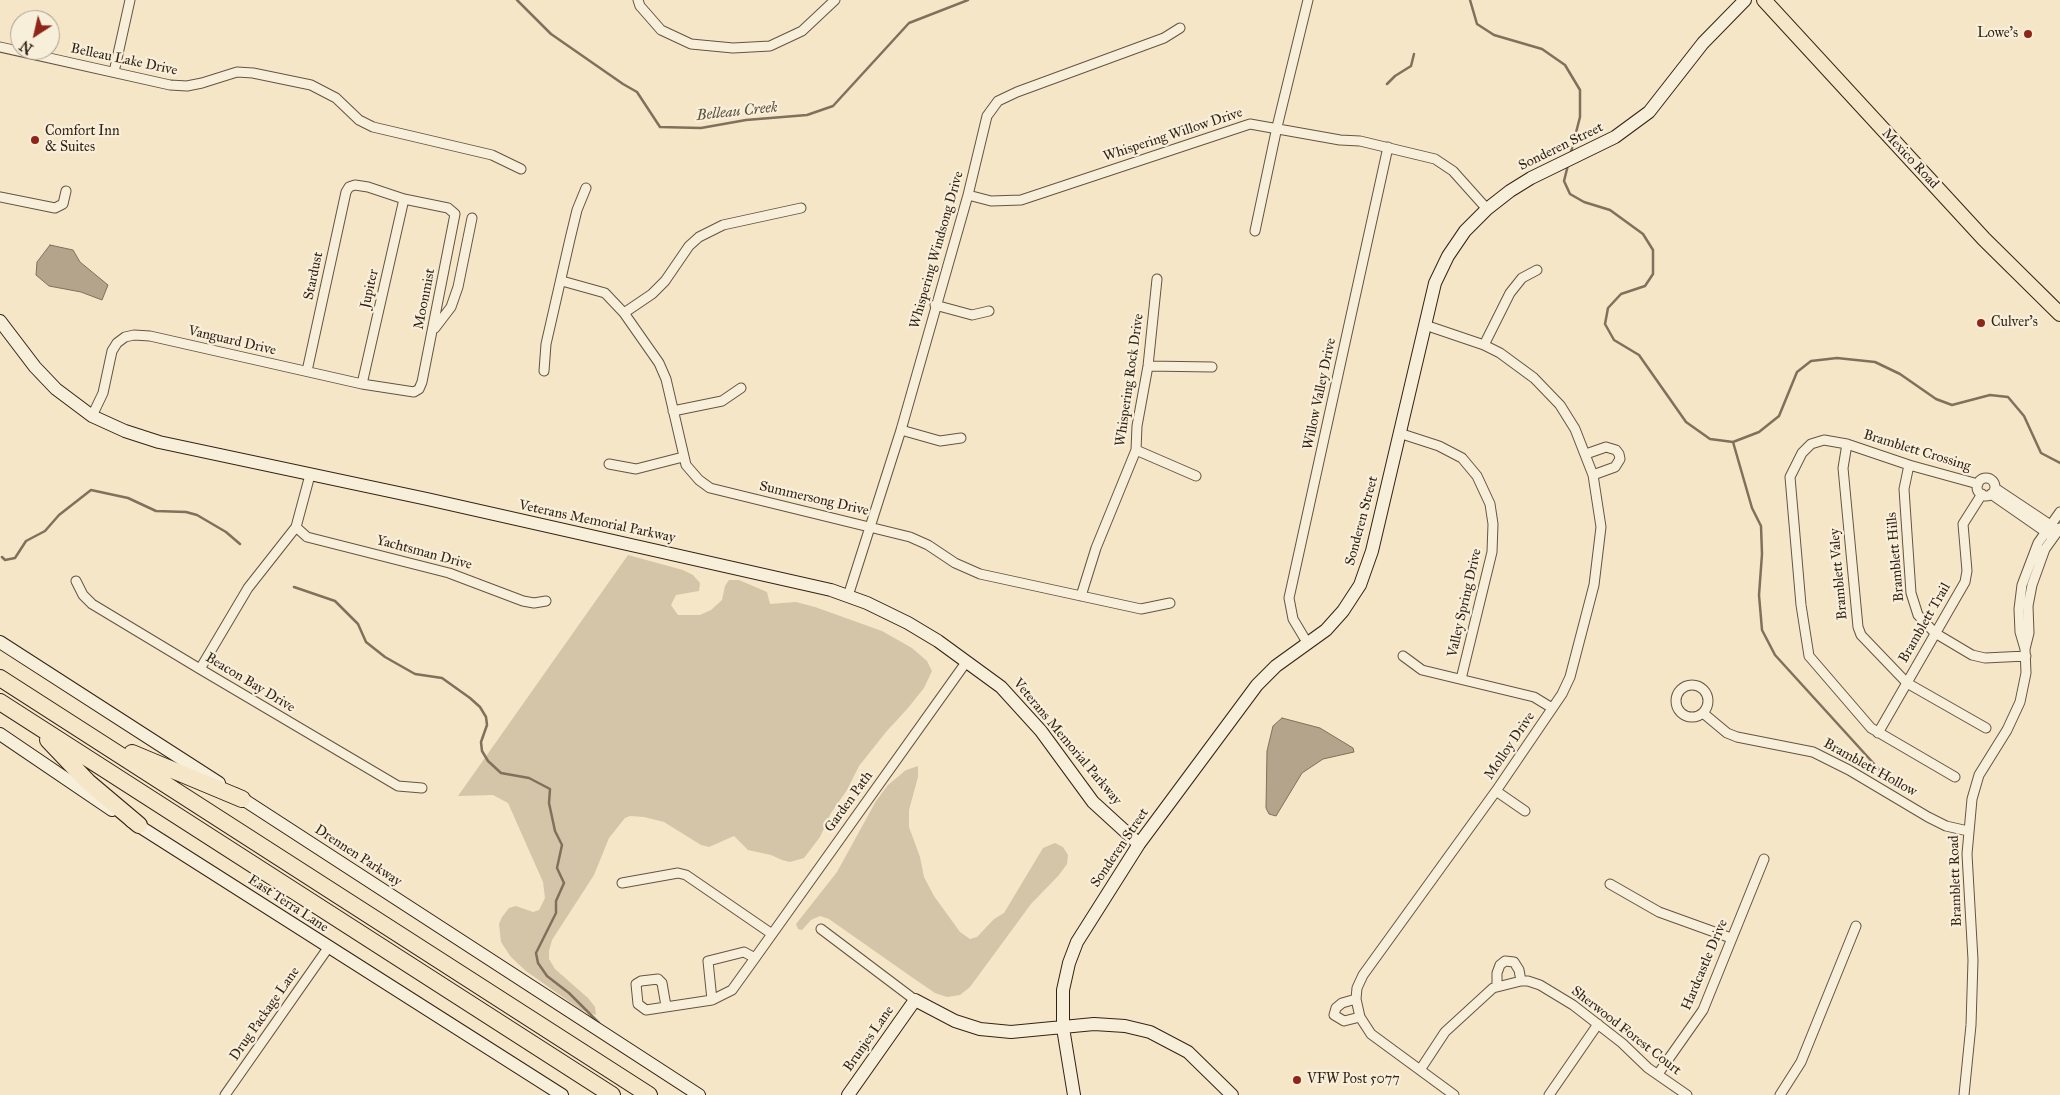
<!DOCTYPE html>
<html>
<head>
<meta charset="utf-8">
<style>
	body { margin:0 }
	#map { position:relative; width:2060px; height:1095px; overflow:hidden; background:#f5e6c7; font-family:"IM FELL Great Primer",serif }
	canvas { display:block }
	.north { position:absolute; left:10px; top:10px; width:50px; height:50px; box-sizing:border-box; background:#f8efdb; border:1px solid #a99d8c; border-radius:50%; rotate:215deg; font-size:14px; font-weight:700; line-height:20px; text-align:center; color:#332316 }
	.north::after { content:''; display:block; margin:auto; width:18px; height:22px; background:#8f2418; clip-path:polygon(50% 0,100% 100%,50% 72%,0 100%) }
</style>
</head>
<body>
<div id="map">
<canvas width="2060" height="1095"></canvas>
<div class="north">N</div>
</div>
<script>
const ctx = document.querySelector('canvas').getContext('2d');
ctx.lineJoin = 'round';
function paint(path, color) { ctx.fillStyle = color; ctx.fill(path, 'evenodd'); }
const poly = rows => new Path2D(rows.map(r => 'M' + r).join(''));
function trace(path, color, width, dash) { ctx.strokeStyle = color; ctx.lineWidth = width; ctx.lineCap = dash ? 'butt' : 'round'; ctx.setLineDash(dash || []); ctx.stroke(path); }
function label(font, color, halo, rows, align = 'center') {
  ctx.font = font + ' "IM FELL Great Primer",serif'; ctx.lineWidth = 4.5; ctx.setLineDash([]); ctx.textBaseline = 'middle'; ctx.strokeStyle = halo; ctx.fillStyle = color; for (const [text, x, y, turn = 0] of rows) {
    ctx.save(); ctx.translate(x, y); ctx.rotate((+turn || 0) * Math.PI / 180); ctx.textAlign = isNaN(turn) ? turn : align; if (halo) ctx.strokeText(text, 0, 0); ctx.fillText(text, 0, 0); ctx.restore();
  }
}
paint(poly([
	[628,555,683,570,693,575,700,583,699,591,676,595,671,605,678,615,700,615,711,610,722,600,725,586,729,580,739,580,767,592,770,604,796,602,815,607,882,631,912,648,927,661,932,671,924,688,908,708,886,732,859,766,847,790,831,813,820,837,804,858,790,862,782,860,771,855,748,850,734,836,709,847,701,845,664,822,644,817,630,816,625,818,609,838,594,875,552,940,549,951,549,959,555,969,588,998,595,1007,596,1015,581,1010,526,971,511,957,501,942,499,924,502,917,509,908,516,906,533,912,539,910,545,898,543,882,508,803,493,795,458,796],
	[918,766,918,777,909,810,909,827,920,857,924,877,934,896,960,932,970,939,977,937,994,919,1004,913,1043,848,1055,843,1063,847,1068,855,1067,864,1059,875,1031,904,970,987,960,995,947,997,935,993,913,978,829,919,820,916,811,920,802,930,798,929,796,924,837,872,876,801,888,785,906,770]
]), '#d4c5a9');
const water = poly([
	[50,245,73,250,80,262,108,285,102,300,81,292,49,286,36,275,37,262,50,245],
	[1282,718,1320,728,1353,748,1354,752,1323,759,1302,773,1276,816,1269,814,1266,808,1267,751,1273,726,1282,718]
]);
paint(water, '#b3a48b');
trace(water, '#80705c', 1);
trace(poly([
	[517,0,551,34,623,84,637,92,660,127,701,128,746,120,807,115,833,106,909,23,968,0],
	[1470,0,1477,24,1494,35,1542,49,1565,65,1580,90,1580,117,1571,152],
	[1387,84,1395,76,1411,66,1414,54],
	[1568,165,1564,181,1570,194,1584,202,1610,210,1643,234,1653,250,1653,274,1645,286,1621,294,1608,308,1605,324,1614,340,1639,355,1686,422,1710,439,1733,442,1759,432,1779,416,1797,372,1811,361,1837,358,1875,362,1900,374,1936,399,1952,405,1990,395,2008,397,2024,416,2041,453,2060,463],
	[1733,442,1752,508,1761,526,1762,554,1759,595,1762,630,1775,655,1886,777],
	[2,557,5,560,15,558,26,541,45,531,59,515,91,490,128,498,156,511,186,512,197,515,226,532,240,544],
	[294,587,335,601,358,624,366,642,385,657,415,674,442,678,470,698,480,707,486,717,487,725,481,742,482,751,488,761,501,773,529,778,550,789,549,803,555,831,562,845,557,868,564,883,556,901,556,913,536,953,538,963,547,976,569,993,599,1023]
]), '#80705c', 2.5);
const street = poly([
	[638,0,640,6,661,30,691,44,733,48,770,46,802,31,835,0],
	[0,47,170,85,187,86,202,83,237,72,253,73,311,85,336,98,359,120,373,127,492,155,521,169],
	[114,72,130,0],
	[968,195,991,201,1021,200,1250,124,1340,140,1360,141,1435,159,1453,171,1487,209],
	[0,197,55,208,63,204,66,191],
	[1255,231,1277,127,1308,0],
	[562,281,605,293,624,313,659,363,666,379,686,465,699,480,710,488,910,537,928,545,955,563,980,574,1141,609,1170,603],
	[935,305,972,315,989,311],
	[624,313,652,294,665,281,689,246,699,237,723,225,801,208],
	[1425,325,1484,345,1500,353,1534,378,1560,405,1575,429,1593,475,1601,527,1594,585,1570,677,1562,694,1496,791,1363,975,1357,988,1356,999,1360,1017,1371,1034,1454,1095],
	[435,328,451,307,458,287,472,218],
	[1484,345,1510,293,1522,278,1537,270],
	[1148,366,1212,367],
	[544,371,546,344,570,239,577,210,586,188],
	[362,384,404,199],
	[673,411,722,401,741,388],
	[92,416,103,393,112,351,117,343,125,337,134,335,150,336,362,384,414,392,419,389,422,382,455,214,448,208,404,199,368,187,355,185,349,187,346,192,307,371],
	[901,430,940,441,961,438],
	[1399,433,1439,446,1462,458,1477,476,1490,504,1493,524,1492,552,1461,679],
	[1847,444,1843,468,1858,627,1861,635,1907,683,1986,728],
	[1136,450,1196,476],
	[1586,454,1606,447,1616,450,1619,454,1620,459,1615,467,1593,475],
	[609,464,636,469,683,457],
	[1909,465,1904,489,1911,593,1918,615,1935,633,1972,655,1985,658,2026,656],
	'1977 487a9 9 0 1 1 18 0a9 9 0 1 1-18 0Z',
	[1995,488,2055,528],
	[1991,494,2050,535],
	[296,527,307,537,449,573,523,601,534,603,546,601],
	[76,581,83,595,92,604,200,669,398,786,422,788],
	[848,596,901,430,968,195,987,116,998,101,1017,92,1164,38,1180,28],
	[1081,596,1096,548,1136,450,1137,426,1148,366,1157,279],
	[1308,644,1293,619,1289,598,1388,147],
	[2025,649,2020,632,2019,609,2022,585,2038,543,2060,512],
	[1403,656,1422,670,1534,697,1552,708],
	[200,669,248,588,296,527,310,475],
	'1676 701a16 16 0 1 1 32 0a16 16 0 1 1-32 0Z',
	[1703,713,1727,733,1737,737,1813,752,1849,770,1928,817,1946,826,1968,831],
	[1878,733,1965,582,1967,571,1963,524,1982,494],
	[1955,777,1871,728,1809,656,1801,605,1790,477,1802,453,1811,444,1824,440,1847,444,1909,465,1978,484],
	[1496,791,1525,811],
	[622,883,678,873,686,875,772,934],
	[1610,884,1659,912,1731,938],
	[821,929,915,1000],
	[755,958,744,952,708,961,712,1000,732,990,755,958,967,661],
	[1497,986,1497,973,1500,965,1505,961,1514,962,1519,970,1521,981],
	[1356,999,1342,1003,1336,1008,1334,1015,1344,1021,1360,1017],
	[666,1006,662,983,658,979,641,981,636,984,638,1004,646,1010,712,1000],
	[1420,1070,1445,1032,1493,988,1521,981,1528,981,1540,985,1573,1005,1622,1043,1648,1068,1687,1095],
	[1658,1074,1703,1010,1764,859],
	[225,1095,328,948],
	[1549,1095,1598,1024],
	[1780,1095,1801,1062,1856,926],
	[1964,1095,1971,1025,1973,960,1967,854,1972,799,1979,775,2007,730,2020,702,2026,673,2025,649,2029,633,2028,606,2032,585,2045,549,2060,528]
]);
const secondary = poly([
	[0,321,35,367,56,389,92,416,125,431,159,442,427,499,831,590,867,603,908,623,938,641,1001,687,1041,731,1093,802,1139,844],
	[0,642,219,783],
	[0,734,112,810],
	[235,794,699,1095],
	[131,821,562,1095],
	[848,1095,915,1000,955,1021,980,1029,1011,1032,1094,1024,1125,1026,1150,1032,1188,1052,1232,1095],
	[1074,1095,1063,1028,1063,990,1069,963,1077,942,1139,844,1257,685,1276,666,1326,630,1343,611,1360,585,1372,551,1435,283,1448,256,1465,231,1487,209,1510,191,1531,178,1615,137,1649,112,1703,43,1745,0]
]);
const primary = poly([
	[1764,0,1984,239,2060,314]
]);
const highway = poly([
	[0,678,649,1095],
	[0,702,612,1095],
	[48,740,88,782,139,825],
	[132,753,242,799]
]);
trace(street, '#645442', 11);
trace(secondary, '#332316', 14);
trace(primary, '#332316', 16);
trace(highway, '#332316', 18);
trace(street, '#f8efdb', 9);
trace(secondary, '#f8efdb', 12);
trace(primary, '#f5e6c7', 14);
trace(highway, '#f5e6c7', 16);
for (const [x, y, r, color] of [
	[2028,34,5,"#8f2418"],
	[35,140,5,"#8f2418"],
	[1981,323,5,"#8f2418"],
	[1297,1080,5,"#8f2418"]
]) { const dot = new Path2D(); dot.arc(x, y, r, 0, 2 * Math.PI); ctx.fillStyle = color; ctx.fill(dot); trace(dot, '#f8efdb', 2); }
label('14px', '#332316', '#f8efdb', [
	["Lowe's",2018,34,"right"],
	["Comfort Inn",45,132],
	["& Suites",45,148],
	["Culver's",1991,323],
	["VFW Post 5077",1307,1080]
], 'left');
label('14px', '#332316', '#f8efdb', [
	["Belleau Lake Drive",124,60,12],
	["Whispering Willow Drive",1173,135,-18],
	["Sonderen Street",1561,147,-26],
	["Mexico Road",1910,159,47],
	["Whispering Windsong Drive",937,250,-74],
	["Stardust",314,276,-78],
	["Jupiter",370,289,-77],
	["Moonmist",425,299,-79],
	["Vanguard Drive",232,341,13],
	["Whispering Rock Drive",1130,380,-82],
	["Willow Valley Drive",1320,394,-78],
	["Bramblett Crossing",1917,451,17],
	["Summersong Drive",814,499,13],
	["Sonderen Street",1362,521,-75],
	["Veterans Memorial Parkway",597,522,12],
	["Yachtsman Drive",424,553,15],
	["Bramblett Hills",1896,557,-95],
	["Bramblett Valey",1839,574,-95],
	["Valley Spring Drive",1465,603,-77],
	["Bramblett Trail",1925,623,-60],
	["Beacon Bay Drive",250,683,31],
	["Veterans Memorial Parkway",1067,742,50],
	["Molloy Drive",1510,746,-56],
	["Bramblett Hollow",1870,768,29],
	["Garden Path",849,802,-54],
	["Sonderen Street",1120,848,-56],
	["Drennen Parkway",358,856,33],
	["Bramblett Road",1956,881,-92],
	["East Terra Lane",288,904,33],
	["Hardcastle Drive",1705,965,-67],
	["Drug Package Lane",265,1014,-55],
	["Sherwood Forest Court",1626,1031,38],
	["Brunjes Lane",869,1039,-55]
]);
label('italic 15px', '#60503f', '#f8efdb', [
	["Belleau Creek",737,112,-6]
]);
</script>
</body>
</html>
